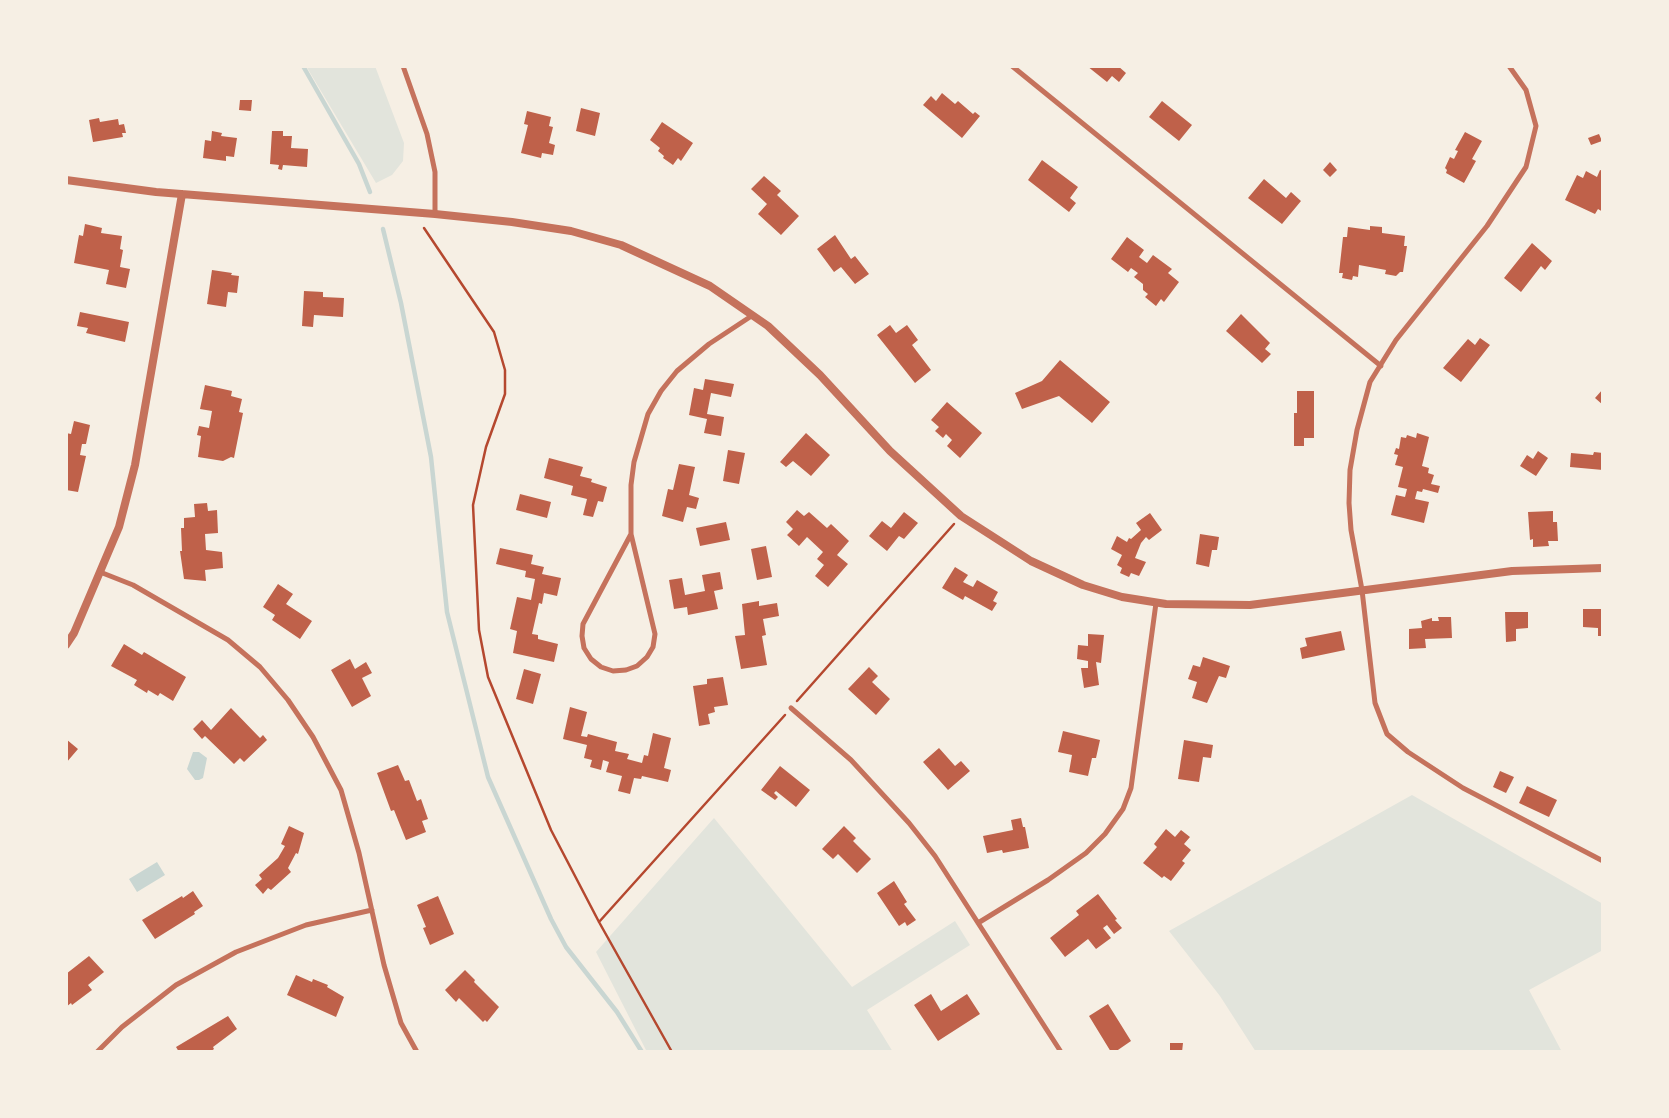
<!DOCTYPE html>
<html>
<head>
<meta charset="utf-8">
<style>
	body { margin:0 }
	#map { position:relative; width:1669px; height:1118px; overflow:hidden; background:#f6efe4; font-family:"Fira Sans Condensed",sans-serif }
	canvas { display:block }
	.frame { position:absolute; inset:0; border:68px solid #f6efe4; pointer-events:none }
</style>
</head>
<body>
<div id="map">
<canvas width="1669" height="1118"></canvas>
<div class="frame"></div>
</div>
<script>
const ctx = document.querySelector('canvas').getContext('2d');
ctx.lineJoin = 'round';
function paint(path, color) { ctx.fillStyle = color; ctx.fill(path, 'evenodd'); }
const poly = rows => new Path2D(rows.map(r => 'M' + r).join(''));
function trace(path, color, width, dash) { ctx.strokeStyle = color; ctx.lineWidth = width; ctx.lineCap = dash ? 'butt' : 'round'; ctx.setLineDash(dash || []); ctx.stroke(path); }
paint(poly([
	[306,66,375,66,404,143,403,161,392,175,376,183],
	[1412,795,1603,904,1603,950,1529,990,1562,1052,1256,1052,1220,996,1169,931],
	[714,818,852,987,955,921,970,945,867,1010,893,1052,647,1052,596,952]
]), '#e2e4dc');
paint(poly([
	[193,752,199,752,207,758,203,778,199,780,195,780,187,769],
	[157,862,165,875,137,892,129,879]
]), '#c9d6d2');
trace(poly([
	[303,66,359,164,370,192],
	[383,229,401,303,431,457,447,612,488,777,551,919,566,947,617,1012,642,1052]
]), '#c9d6d2', 4.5);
paint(poly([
	[1087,66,1118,66,1126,73,1119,82,1112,76,1107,82],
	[942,93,955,104,958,101,973,114,975,112,980,116,962,138,923,105,931,96,936,101],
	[240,100,252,100,251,111,239,110],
	[1162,101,1192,125,1179,141,1149,117],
	[581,108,600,113,595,136,576,131],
	[527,111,551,117,549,126,553,127,549,143,555,145,553,155,542,153,541,158,521,153,528,125,524,124],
	[99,118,100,122,118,119,119,125,124,124,126,133,122,133,123,137,93,142,89,120],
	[662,122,693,143,681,161,678,158,673,165,663,158,664,156,658,151,660,148,650,140],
	[212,131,222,133,221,136,237,138,234,157,226,156,226,161,203,158,205,140,211,141],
	[272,131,283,131,283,136,292,136,291,148,308,149,307,167,283,165,282,170,278,169,279,165,270,164],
	[1465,132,1482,141,1472,159,1476,161,1464,183,1446,173,1447,170,1445,168,1450,157,1454,159,1458,151,1455,150],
	[1599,134,1602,141,1591,145,1588,138],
	[1042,160,1078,187,1070,198,1076,203,1069,212,1028,180],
	[1330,162,1337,170,1330,177,1323,170],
	[1600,170,1603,171,1603,212,1598,209,1595,214,1565,200,1577,175,1583,178,1586,171,1597,177],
	[764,176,781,191,777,195,799,216,781,235,758,214,767,204,751,189],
	[1264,179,1286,198,1291,192,1301,201,1282,224,1248,198],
	[85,224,102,228,101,233,122,236,120,249,123,250,120,267,130,269,126,288,106,284,109,270,74,263,79,235,83,236],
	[1370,226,1382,227,1382,233,1405,236,1404,246,1407,246,1403,272,1400,272,1396,276,1385,274,1386,270,1359,265,1358,277,1353,276,1352,280,1342,278,1343,273,1339,273,1343,237,1347,237,1348,227,1370,230],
	[835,235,851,259,855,256,869,274,855,284,841,267,834,272,817,249],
	[1127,237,1144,250,1139,257,1147,263,1153,255,1172,269,1168,273,1179,282,1164,302,1161,299,1156,306,1145,297,1148,294,1143,290,1143,284,1134,277,1138,273,1131,268,1128,272,1111,259],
	[1532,243,1552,261,1545,270,1541,266,1521,292,1504,278],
	[212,270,232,273,231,275,239,276,237,293,228,292,226,307,207,304],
	[304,291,323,292,323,297,344,298,343,317,314,315,313,327,302,326],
	[80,312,129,322,125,342,86,333,88,328,77,326],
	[1241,314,1270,343,1265,349,1271,354,1262,363,1226,331],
	[890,325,896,333,907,325,918,340,912,345,931,370,915,383,877,335],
	[1480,338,1490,345,1461,382,1443,368,1468,339,1475,345],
	[1060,360,1110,402,1092,423,1059,396,1022,409,1015,393,1042,381],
	[705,379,734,384,731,397,711,393,707,414,724,417,721,436,704,433,707,419,689,415,694,388,703,390],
	[205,385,232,391,231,396,242,399,239,412,243,413,234,458,231,457,223,461,198,457,201,436,197,435,199,426,209,428,212,411,200,409],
	[1603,389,1603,405,1595,398],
	[1297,391,1314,391,1314,438,1304,438,1304,446,1294,446,1294,413,1297,413],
	[947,402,982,433,960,458,947,446,952,440,946,434,943,438,935,431,939,427,931,420],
	[74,421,90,425,86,444,82,444,80,455,86,456,78,492,66,490,66,433,71,434],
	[806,433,830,455,811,476,793,461,786,467,780,462],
	[1417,433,1429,437,1422,466,1429,468,1428,473,1434,475,1431,484,1440,486,1438,493,1423,489,1422,492,1417,491,1415,499,1429,502,1424,523,1391,515,1396,495,1405,497,1407,489,1398,487,1403,467,1395,465,1398,455,1394,454,1396,448,1399,449,1401,437,1406,438,1407,435,1416,438],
	[728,450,745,453,739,484,723,481],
	[1538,451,1548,458,1536,476,1520,466,1527,455,1533,459],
	[1594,452,1603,453,1603,470,1570,467,1571,453,1593,455],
	[549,458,583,467,580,476,592,479,591,482,607,487,603,502,598,501,593,517,583,515,587,499,571,495,573,486,544,478],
	[679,464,695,467,689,495,699,498,696,509,687,507,683,522,662,516,668,489,673,490],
	[520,494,551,502,547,518,516,510],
	[207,503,208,511,217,510,218,533,205,534,206,550,222,552,223,568,205,570,206,581,184,579,180,551,182,551,181,528,184,528,184,518,195,517,194,504],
	[797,510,804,516,809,512,827,528,831,524,849,541,837,555,848,564,828,587,815,576,824,565,817,559,823,552,807,537,799,546,787,535,793,529,786,522],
	[1553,511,1553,522,1557,522,1558,541,1548,541,1549,546,1533,547,1533,539,1530,540,1528,512],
	[904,512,918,523,904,539,899,536,887,551,869,536,882,521,891,528],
	[1150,513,1162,530,1149,540,1146,537,1141,543,1135,558,1146,562,1139,576,1131,573,1129,577,1120,573,1122,568,1117,565,1122,555,1111,549,1117,536,1127,542,1129,538,1131,539,1141,530,1136,523],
	[726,522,730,540,700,546,696,528],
	[1200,534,1219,537,1217,550,1212,550,1209,567,1196,564],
	[766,546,772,577,757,580,751,549],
	[500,548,533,555,531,564,544,567,542,574,561,578,557,596,544,593,542,604,539,603,532,634,538,635,538,639,558,644,554,662,513,653,517,631,510,629,517,597,531,600,535,579,525,577,526,571,496,564],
	[955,567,968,575,963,582,973,587,977,580,998,592,993,601,997,603,992,611,965,596,963,600,942,588],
	[720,572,723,589,714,591,718,609,688,615,687,607,674,609,669,580,682,578,685,595,705,591,702,575],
	[278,584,293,594,286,604,312,621,300,639,272,620,275,615,263,607],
	[759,601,759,606,777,603,779,616,763,619,766,635,762,636,767,665,741,669,735,636,745,635,742,604],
	[1583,609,1603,609,1603,636,1598,636,1598,628,1583,627],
	[1505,612,1528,612,1528,628,1516,629,1516,641,1506,642],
	[1438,617,1451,617,1452,638,1425,639,1426,648,1409,649,1409,629,1422,628,1421,621,1432,618,1432,621,1439,621],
	[1341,631,1345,650,1302,659,1300,648,1307,646,1305,638],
	[1088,634,1104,635,1101,663,1096,662,1099,685,1084,688,1081,668,1088,668,1088,661,1077,659,1078,645,1088,646],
	[124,644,142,655,144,652,186,677,173,701,160,693,158,696,148,690,147,693,134,685,137,680,111,666],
	[1203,657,1230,666,1226,678,1219,676,1207,703,1192,698,1197,682,1188,679,1193,665,1200,667],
	[350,659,355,669,366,662,372,673,362,678,371,696,352,707,331,670],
	[869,667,878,676,872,682,890,699,876,715,848,689],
	[524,669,541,674,533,704,516,699],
	[723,677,728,705,714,707,715,712,708,714,710,724,699,726,693,686,707,684,707,679],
	[570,707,587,712,581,736,587,737,588,734,617,742,615,751,629,754,627,759,642,763,644,755,648,756,653,733,671,738,664,768,671,770,668,782,642,776,641,779,634,778,630,794,618,791,622,776,606,772,609,762,603,760,601,770,590,767,592,760,584,758,587,745,563,739],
	[231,708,260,738,263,735,267,740,244,762,240,758,234,764,205,736,202,739,193,729,202,720,211,730],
	[1063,731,1100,740,1096,758,1092,758,1088,776,1069,772,1072,755,1058,752],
	[66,739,78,749,66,763],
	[1184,740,1213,745,1211,758,1203,757,1199,782,1178,779],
	[939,748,955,766,961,761,970,771,948,790,923,762],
	[398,765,405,781,409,780,417,801,421,799,428,819,422,821,426,832,406,840,394,810,391,811,377,773],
	[780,766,810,790,796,807,776,791,774,793,778,797,775,800,761,790],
	[1500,771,1514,777,1506,793,1493,787],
	[1527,786,1557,800,1549,817,1519,803],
	[1021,818,1023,827,1025,827,1029,848,1003,853,1002,850,987,853,983,836,1013,830,1011,820],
	[289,826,304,833,298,854,296,853,288,868,291,872,271,890,268,888,263,894,255,885,262,879,259,875,278,858,285,846,281,844],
	[844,826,856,838,853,841,871,859,857,873,838,854,833,859,822,849],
	[1166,829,1175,837,1181,830,1190,837,1184,844,1191,850,1182,861,1185,863,1171,881,1164,876,1162,878,1143,863,1157,847,1154,844],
	[894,881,907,902,904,904,916,920,907,926,905,922,899,926,877,893],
	[193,891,203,906,194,912,195,914,155,939,142,920,182,896,183,898],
	[1098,894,1117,919,1115,920,1122,928,1114,934,1107,925,1103,928,1111,938,1096,949,1088,939,1065,957,1050,938,1079,915,1076,911],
	[438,896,454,934,430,945,423,928,426,927,417,905],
	[89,956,104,972,88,985,92,990,72,1005,71,1003,66,1007,66,974],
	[465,970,475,980,474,982,499,1007,487,1022,485,1020,483,1022,459,998,456,1002,445,990],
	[296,975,312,982,313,979,328,985,327,987,344,997,336,1017,287,995],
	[931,994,941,1011,967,994,980,1014,938,1041,914,1005],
	[1108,1004,1131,1041,1115,1052,1111,1052,1089,1016],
	[228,1016,237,1029,213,1047,214,1049,210,1052,179,1052,176,1047],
	[1170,1043,1183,1043,1182,1052,1170,1052]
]), '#bf614a');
trace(poly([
	[424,228,494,332,505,370,505,394,486,447,473,505,479,630,488,677,551,830,599,922,672,1052],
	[797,701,954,524],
	[599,922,785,715]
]), '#b5482f', 2.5);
trace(poly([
	[403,66,427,134,435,172,435,214],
	[1012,66,1381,366],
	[1509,66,1526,90,1536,126,1526,167,1487,226,1396,340,1370,382,1357,430,1350,470,1349,503,1351,530,1362,590,1375,703,1387,734,1408,752,1463,788,1603,861],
	[631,534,583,624,582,636,584,648,591,659,601,667,613,671,626,670,637,666,647,657,653,647,655,634,631,534,631,485,634,462,648,414,661,391,677,371,709,344,753,315],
	[100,572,133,585,228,640,260,667,288,700,313,737,341,790,359,853,384,965,401,1023,417,1052],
	[791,708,851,760,909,823,935,856,1061,1052],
	[978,923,1048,880,1086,853,1105,834,1123,809,1131,788,1156,603],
	[97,1052,122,1027,176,985,236,952,306,925,372,910]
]), '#c5725c', 5);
trace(poly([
	[66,180,156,192,435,214,512,222,571,231,621,245,710,286,768,326,820,375,890,451,961,516,1031,561,1083,585,1122,597,1166,604,1250,605,1512,571,1603,568],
	[66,645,74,633,119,527,135,465,182,194]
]), '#c5725c', 8);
</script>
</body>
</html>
